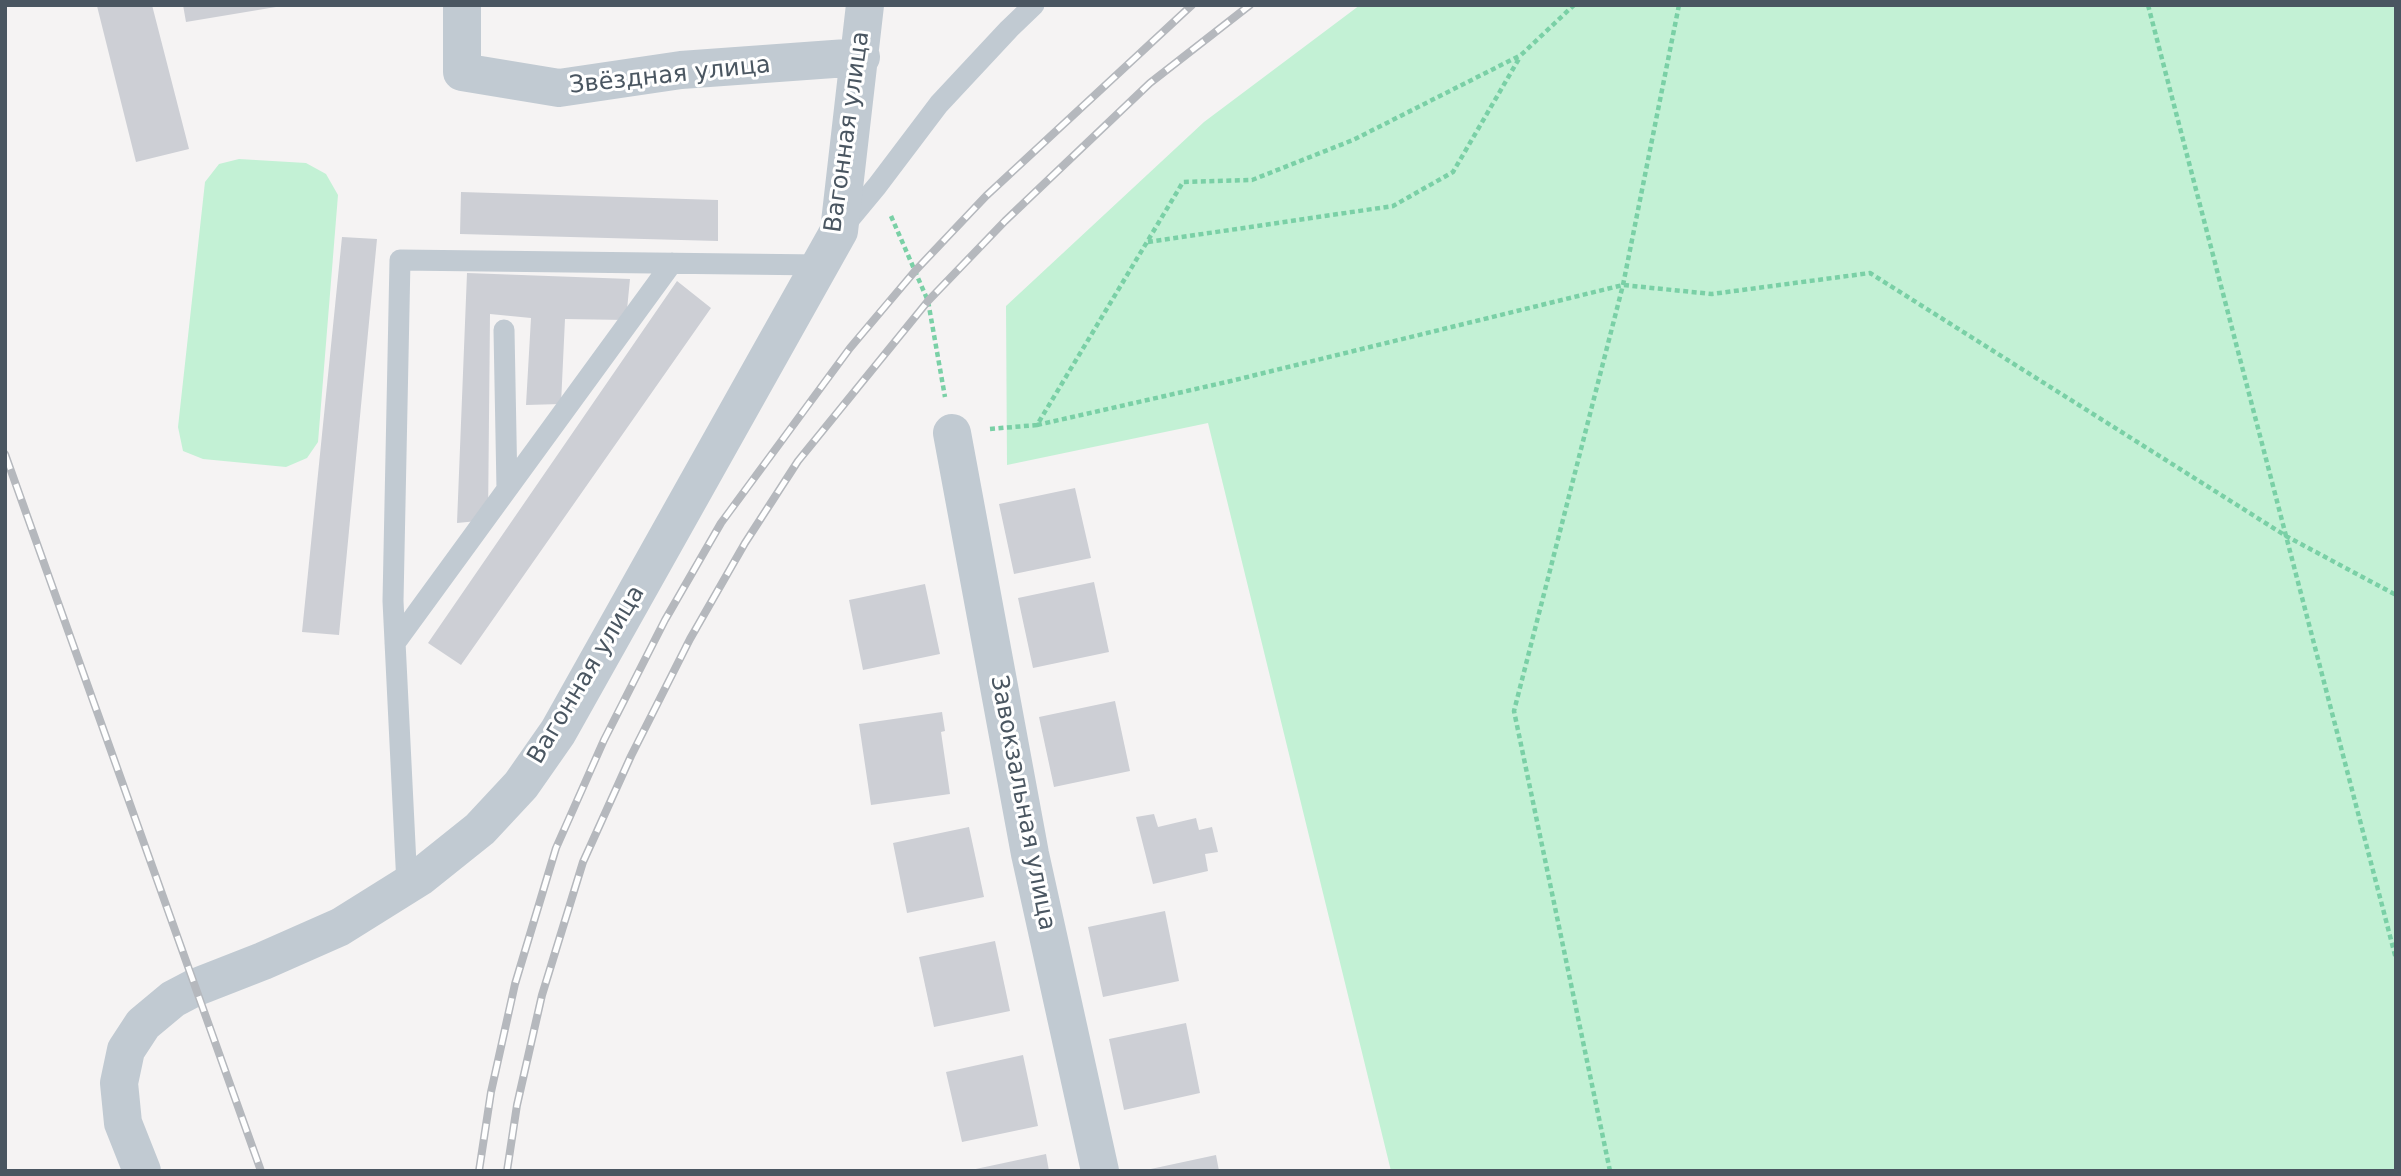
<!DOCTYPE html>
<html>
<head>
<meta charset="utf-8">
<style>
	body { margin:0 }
	#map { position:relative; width:2401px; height:1176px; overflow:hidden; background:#f5f3f3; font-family:"DejaVu Sans",sans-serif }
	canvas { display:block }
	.frame { position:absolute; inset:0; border:7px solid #4a5661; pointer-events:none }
</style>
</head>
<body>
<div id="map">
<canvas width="2401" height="1176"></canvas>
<div class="frame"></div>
</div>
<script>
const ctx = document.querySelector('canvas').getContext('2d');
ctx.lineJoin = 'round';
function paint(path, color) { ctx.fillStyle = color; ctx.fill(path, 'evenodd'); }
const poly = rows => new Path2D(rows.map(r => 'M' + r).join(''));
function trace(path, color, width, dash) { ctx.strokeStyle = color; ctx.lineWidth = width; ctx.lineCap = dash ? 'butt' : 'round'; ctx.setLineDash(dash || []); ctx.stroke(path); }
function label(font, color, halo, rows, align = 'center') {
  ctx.font = font + ' "DejaVu Sans",sans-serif'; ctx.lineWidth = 6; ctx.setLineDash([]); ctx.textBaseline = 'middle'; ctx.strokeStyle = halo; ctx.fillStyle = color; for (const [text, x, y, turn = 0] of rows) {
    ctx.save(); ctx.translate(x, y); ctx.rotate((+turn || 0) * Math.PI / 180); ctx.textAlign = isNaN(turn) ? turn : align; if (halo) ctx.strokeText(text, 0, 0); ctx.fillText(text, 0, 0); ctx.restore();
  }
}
paint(poly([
	[1360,5,2396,5,2396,1171,1391,1171,1208,423,1007,465,1006,306,1204,122],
	[239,159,306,163,326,174,338,195,318,442,307,458,286,467,203,459,183,451,178,427,205,182,219,164]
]), '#c3f1d5');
paint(poly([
	[102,5,152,5,189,149,136,162,97,6],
	[183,5,276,5,276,7,186,22],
	[461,192,718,200,718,241,460,234],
	[342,237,377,239,339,635,302,632],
	[467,273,630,279,626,320,565,319,561,404,526,405,531,318,490,314,488,520,457,523],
	[677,281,711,308,461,665,428,643],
	[1075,488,1091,558,1014,574,999,504],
	[1094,582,1109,652,1033,668,1018,598],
	[925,584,940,654,863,670,849,600],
	[1115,701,1130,771,1054,787,1039,717],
	[942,712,945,731,941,732,950,794,871,805,859,724],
	[1154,814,1158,827,1196,818,1199,830,1212,827,1218,852,1205,854,1208,871,1153,884,1136,817],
	[969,827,984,897,907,913,893,843],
	[1165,911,1179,981,1103,997,1088,927],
	[995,941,1010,1011,934,1027,919,957],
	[1186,1023,1200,1093,1124,1110,1109,1039],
	[1023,1055,1038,1126,962,1142,946,1072],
	[1046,1154,1049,1171,971,1171,971,1170],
	[1216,1155,1219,1171,1146,1171,1146,1170]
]), '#cdcfd5');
trace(poly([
	[2148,5,2396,959],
	[891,216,928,301,945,397],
	[1148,242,1393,206,1453,172,1520,57],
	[1037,425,1231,381,1623,285,1712,294,1870,273,2286,536,2396,595],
	[990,429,1037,425,1183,182,1252,180,1353,140,1521,55,1574,5],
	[1610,1171,1514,711,1623,285,1679,5]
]), '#7ad0a6', 4.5, [5, 3.5]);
trace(poly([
	[843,227,877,186,939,104,1009,29,1034,5],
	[504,330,507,489],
	[395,643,672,263],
	[407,885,393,601,400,260,821,265]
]), '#c1cad2', 21);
trace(poly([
	[462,5,462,72,559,88,681,70,861,57],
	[952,433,1030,854,1100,1171],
	[142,1171,123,1123,119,1083,126,1050,143,1024,173,999,194,988,263,961,340,927,420,877,480,829,521,785,558,732,839,231,865,5]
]), '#c1cad2', 38);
const rail = poly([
	[5,454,261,1171],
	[479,1171,491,1092,515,984,556,848,604,740,665,620,721,523,850,348,915,271,986,196,1192,5],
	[507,1171,517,1105,542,995,583,862,631,756,690,639,745,543,798,461,928,301,1005,221,1150,83,1250,5]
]);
trace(rail, '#b5b8bd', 8);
trace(rail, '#fff', 5, [16]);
label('24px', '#4a5661', '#fff', [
	["Звёздная улица",670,76,-6],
	["Вагонная улица",848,132,-82],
	["Вагонная улица",587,675,-59],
	["Завокзальная улица",1022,803,79]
]);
</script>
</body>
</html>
